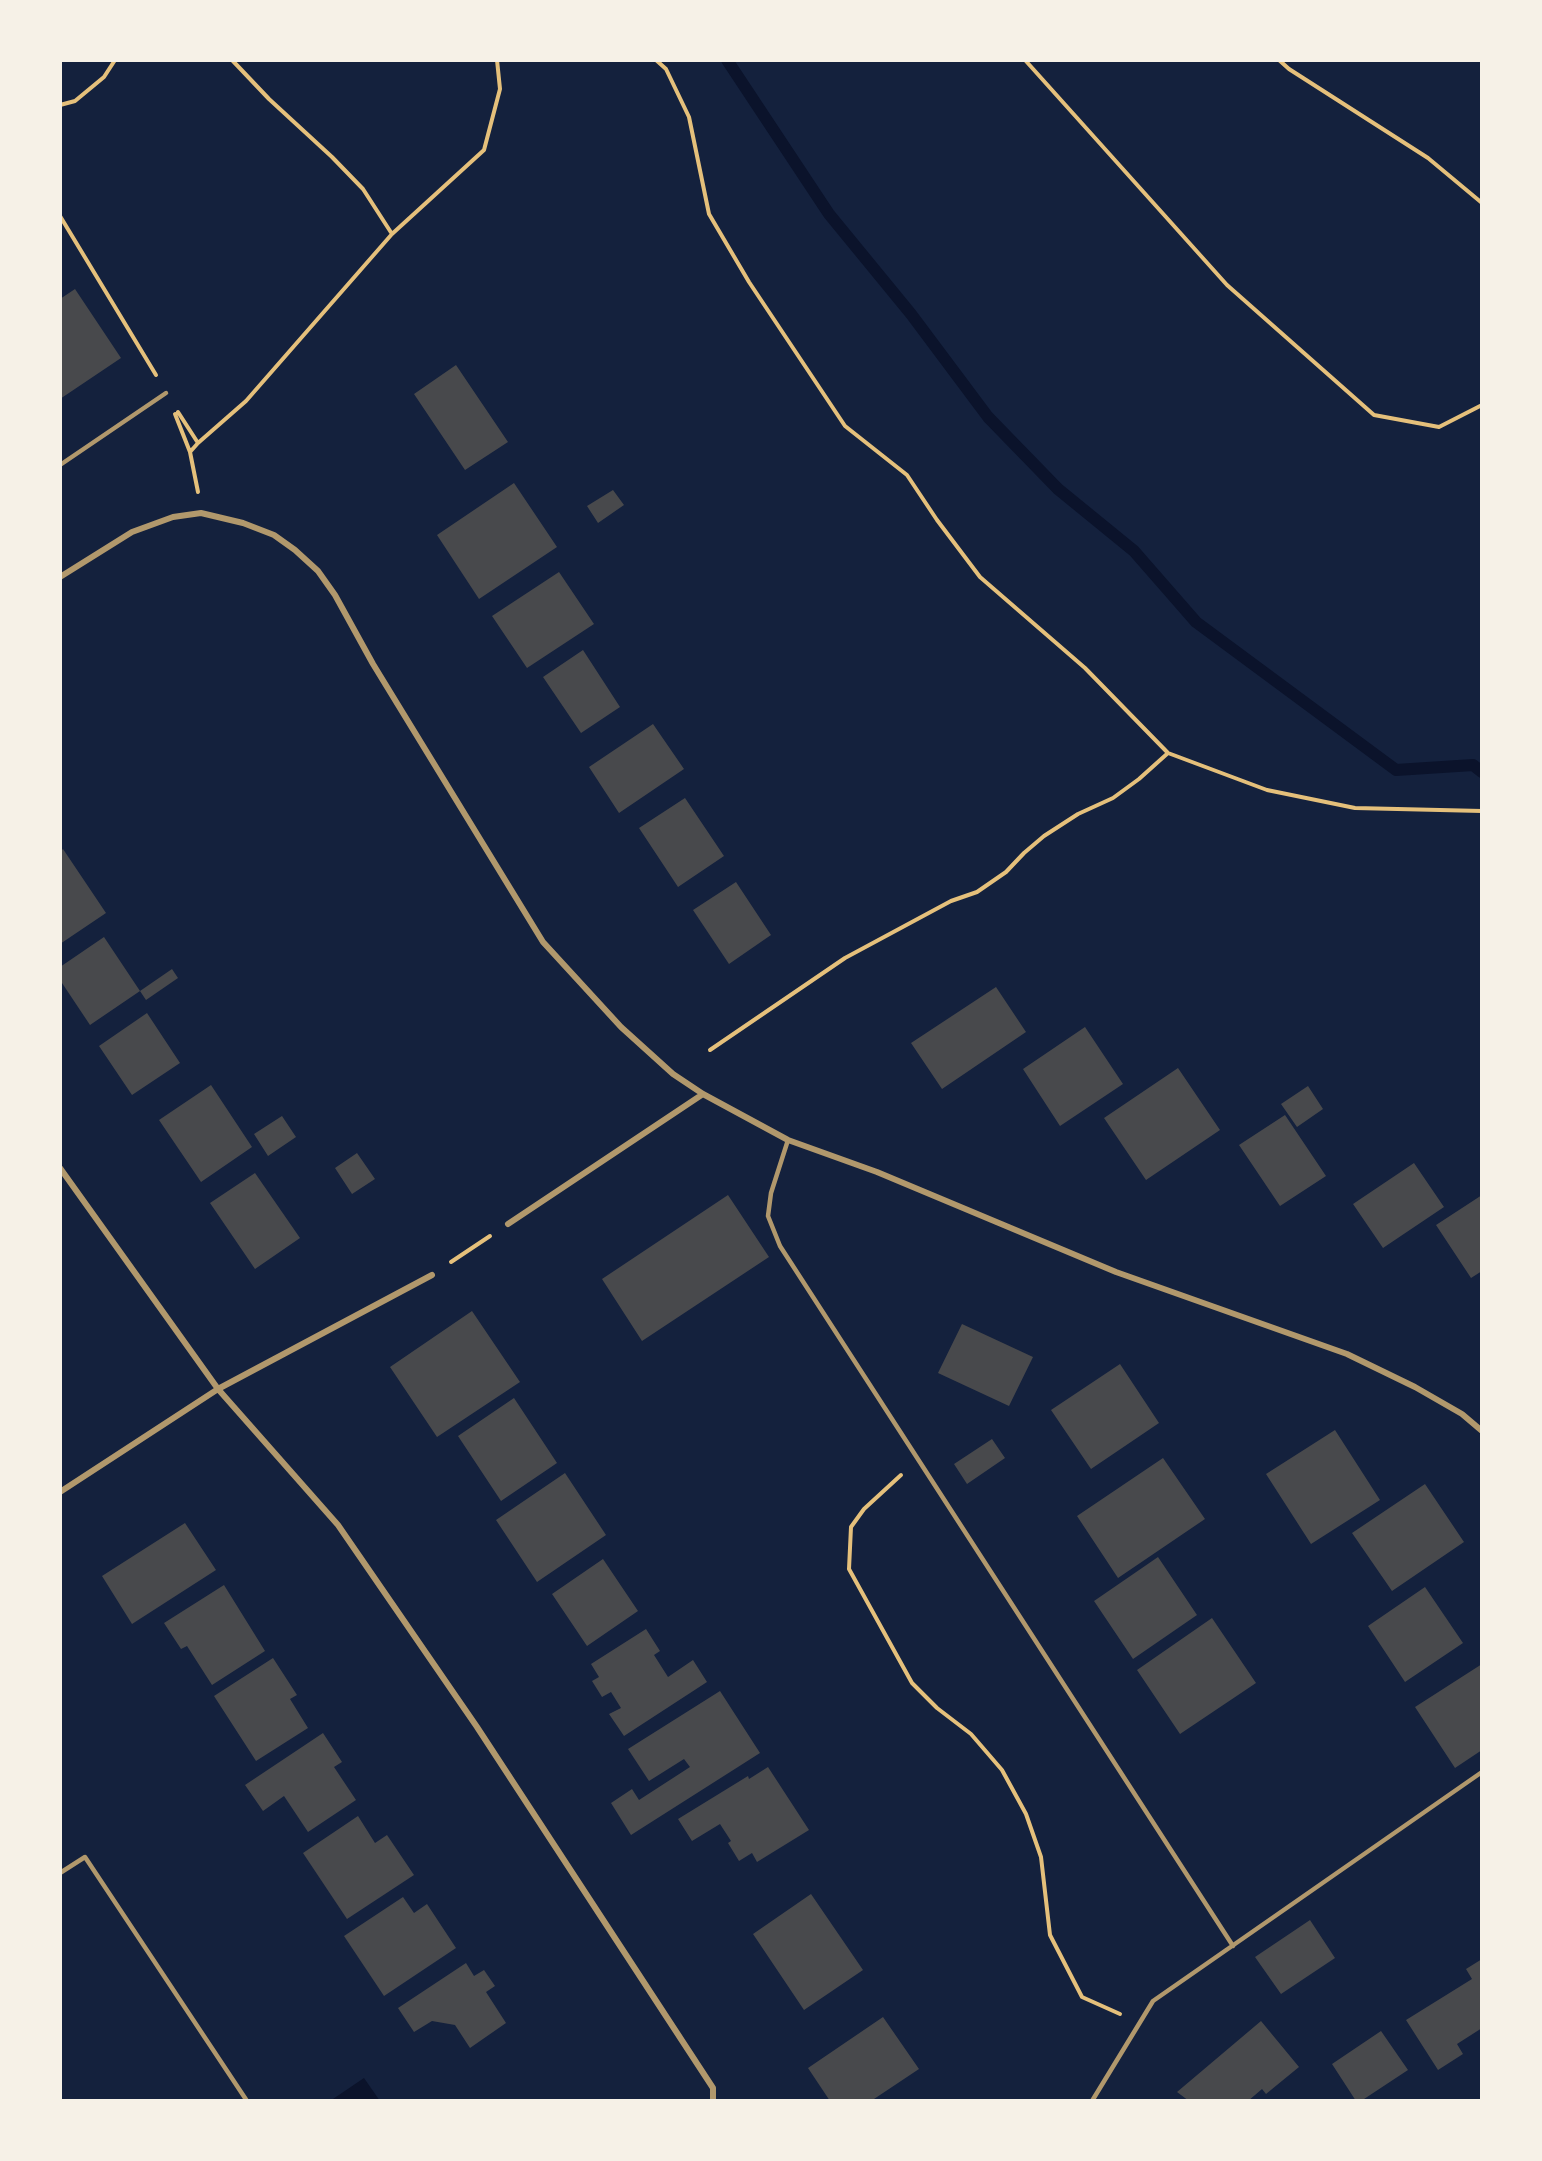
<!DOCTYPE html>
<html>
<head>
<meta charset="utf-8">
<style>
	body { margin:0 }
	#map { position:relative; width:1542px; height:2161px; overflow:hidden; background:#14213d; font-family:"Roboto Condensed",sans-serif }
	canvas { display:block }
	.frame { position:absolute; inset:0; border:62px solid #f6f1e7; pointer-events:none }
</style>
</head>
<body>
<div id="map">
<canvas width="1542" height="2161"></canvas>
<div class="frame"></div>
</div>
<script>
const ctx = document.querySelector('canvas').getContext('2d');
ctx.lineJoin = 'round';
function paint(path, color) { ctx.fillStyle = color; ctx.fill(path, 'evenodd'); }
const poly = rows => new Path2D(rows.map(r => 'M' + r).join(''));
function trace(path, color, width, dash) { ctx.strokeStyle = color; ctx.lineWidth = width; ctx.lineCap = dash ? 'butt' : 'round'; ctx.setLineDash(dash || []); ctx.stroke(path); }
paint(poly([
	[364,2078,380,2101,330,2101]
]), '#0b132b');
trace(poly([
	[727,60,829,214,911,314,988,417,1058,489,1134,551,1196,622,1396,770,1473,765,1482,772]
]), '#0b132b', 12);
paint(poly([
	[75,289,121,358,60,399,60,299],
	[456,365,508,442,465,470,414,394],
	[514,483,557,547,479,599,437,535],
	[613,490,624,505,598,523,587,506],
	[559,572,594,624,527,668,492,616],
	[583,650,620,707,581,733,543,677],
	[653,724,684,769,619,813,589,767],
	[685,798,724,856,678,887,639,828],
	[63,849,106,913,60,944,60,852],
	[736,882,771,935,729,964,693,910],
	[104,937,140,991,90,1025,60,980,60,967],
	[172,969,178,978,146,1000,140,991],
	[996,987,1026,1032,942,1089,911,1043],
	[147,1013,180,1063,132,1095,99,1046],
	[1085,1027,1123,1084,1060,1126,1023,1069],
	[1178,1068,1220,1130,1146,1180,1104,1118],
	[211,1085,252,1147,201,1182,159,1120],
	[1308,1086,1323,1109,1297,1127,1281,1104],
	[1285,1115,1326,1176,1280,1206,1239,1145],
	[282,1116,296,1137,268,1156,254,1134],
	[357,1153,375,1179,352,1194,335,1168],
	[1414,1163,1444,1207,1383,1248,1353,1204],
	[255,1173,300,1238,255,1269,210,1203],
	[728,1195,769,1257,642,1341,602,1279],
	[1482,1195,1482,1271,1471,1278,1436,1225],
	[472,1311,520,1382,437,1437,390,1367],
	[962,1324,1033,1357,1009,1406,938,1373],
	[1120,1364,1159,1423,1091,1469,1051,1410],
	[514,1398,557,1463,501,1501,458,1436],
	[1335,1430,1380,1500,1311,1544,1266,1474],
	[992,1439,1005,1458,967,1484,954,1464],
	[1163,1458,1205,1519,1118,1578,1077,1516],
	[565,1473,606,1535,537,1582,496,1520],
	[1425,1484,1464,1542,1392,1591,1352,1533],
	[185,1523,216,1570,132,1624,102,1576],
	[1158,1557,1197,1615,1133,1659,1094,1601],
	[603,1559,638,1611,587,1646,552,1594],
	[224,1585,265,1651,212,1685,187,1646,181,1649,164,1623],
	[1425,1587,1463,1643,1405,1682,1368,1626],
	[1212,1618,1256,1683,1180,1734,1137,1670],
	[646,1629,660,1651,654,1655,668,1677,693,1660,707,1682,624,1736,609,1714,621,1708,611,1692,602,1697,592,1681,599,1677,591,1664],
	[273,1658,297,1695,290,1699,308,1728,256,1761,214,1696],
	[1482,1664,1482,1750,1455,1768,1415,1707],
	[720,1691,760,1753,631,1835,611,1803,632,1789,639,1800,690,1767,684,1759,649,1781,628,1749],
	[323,1733,342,1762,334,1767,356,1800,308,1832,284,1796,263,1811,245,1785],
	[768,1767,809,1830,757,1862,752,1853,739,1861,728,1843,731,1841,720,1824,692,1841,678,1819,748,1776,749,1779],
	[358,1816,375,1843,387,1835,414,1875,347,1919,303,1853],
	[811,1894,863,1970,804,2010,753,1934],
	[403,1897,414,1913,427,1904,456,1948,384,1996,344,1936],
	[1310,1920,1335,1958,1281,1994,1255,1957],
	[1482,1959,1482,2028,1457,2044,1463,2054,1438,2070,1406,2020,1472,1979,1466,1969],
	[466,1963,474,1976,484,1970,495,1986,486,1992,506,2023,470,2048,455,2025,432,2021,414,2032,398,2008],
	[883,2017,919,2069,871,2101,830,2101,808,2068],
	[1261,2021,1299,2067,1266,2094,1262,2089,1248,2101,1189,2101,1177,2092],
	[1381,2031,1408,2070,1361,2101,1356,2101,1332,2064]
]), '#48494c');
trace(poly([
	[232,60,269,99,332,157,363,189,392,234],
	[656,60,666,69,689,117,709,214,749,282,845,426,907,475,937,520,980,577,1085,668,1168,753,1267,790,1355,808,1482,811],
	[1025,60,1227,285,1374,415,1439,427,1482,405],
	[1279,60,1289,69,1428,158,1482,203],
	[60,105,75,101,104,77,115,60],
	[60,216,156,375],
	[178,412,198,443],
	[175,414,190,452],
	[198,492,190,452,198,443,246,401,392,234,484,150,500,89,497,60],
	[710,1050,845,958,951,901,977,892,1006,872,1024,853,1044,836,1078,814,1113,798,1139,779,1168,753],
	[451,1262,490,1236],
	[901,1475,864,1509,851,1527,849,1569,912,1683,937,1708,971,1734,1002,1770,1026,1814,1041,1857,1050,1935,1082,1997,1120,2014]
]), '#e5c07b', 4);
trace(poly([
	[60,465,166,393],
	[788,1140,771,1193,768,1216,780,1246,1233,1946],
	[60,1873,85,1857,247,2101],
	[1092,2101,1153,2001,1482,1772]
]), '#b1986c', 4.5);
trace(poly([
	[60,577,132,532,173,517,201,513,243,523,274,535,295,550,318,571,335,595,373,664,543,942,621,1027,673,1074,703,1094,788,1140,877,1172,1116,1272,1347,1354,1415,1387,1462,1414,1482,1431],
	[60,1168,218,1389,338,1525,477,1727,713,2088,713,2101],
	[508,1224,703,1094],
	[60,1492,218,1389,432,1275]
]), '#b1986c', 6);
</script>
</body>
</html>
